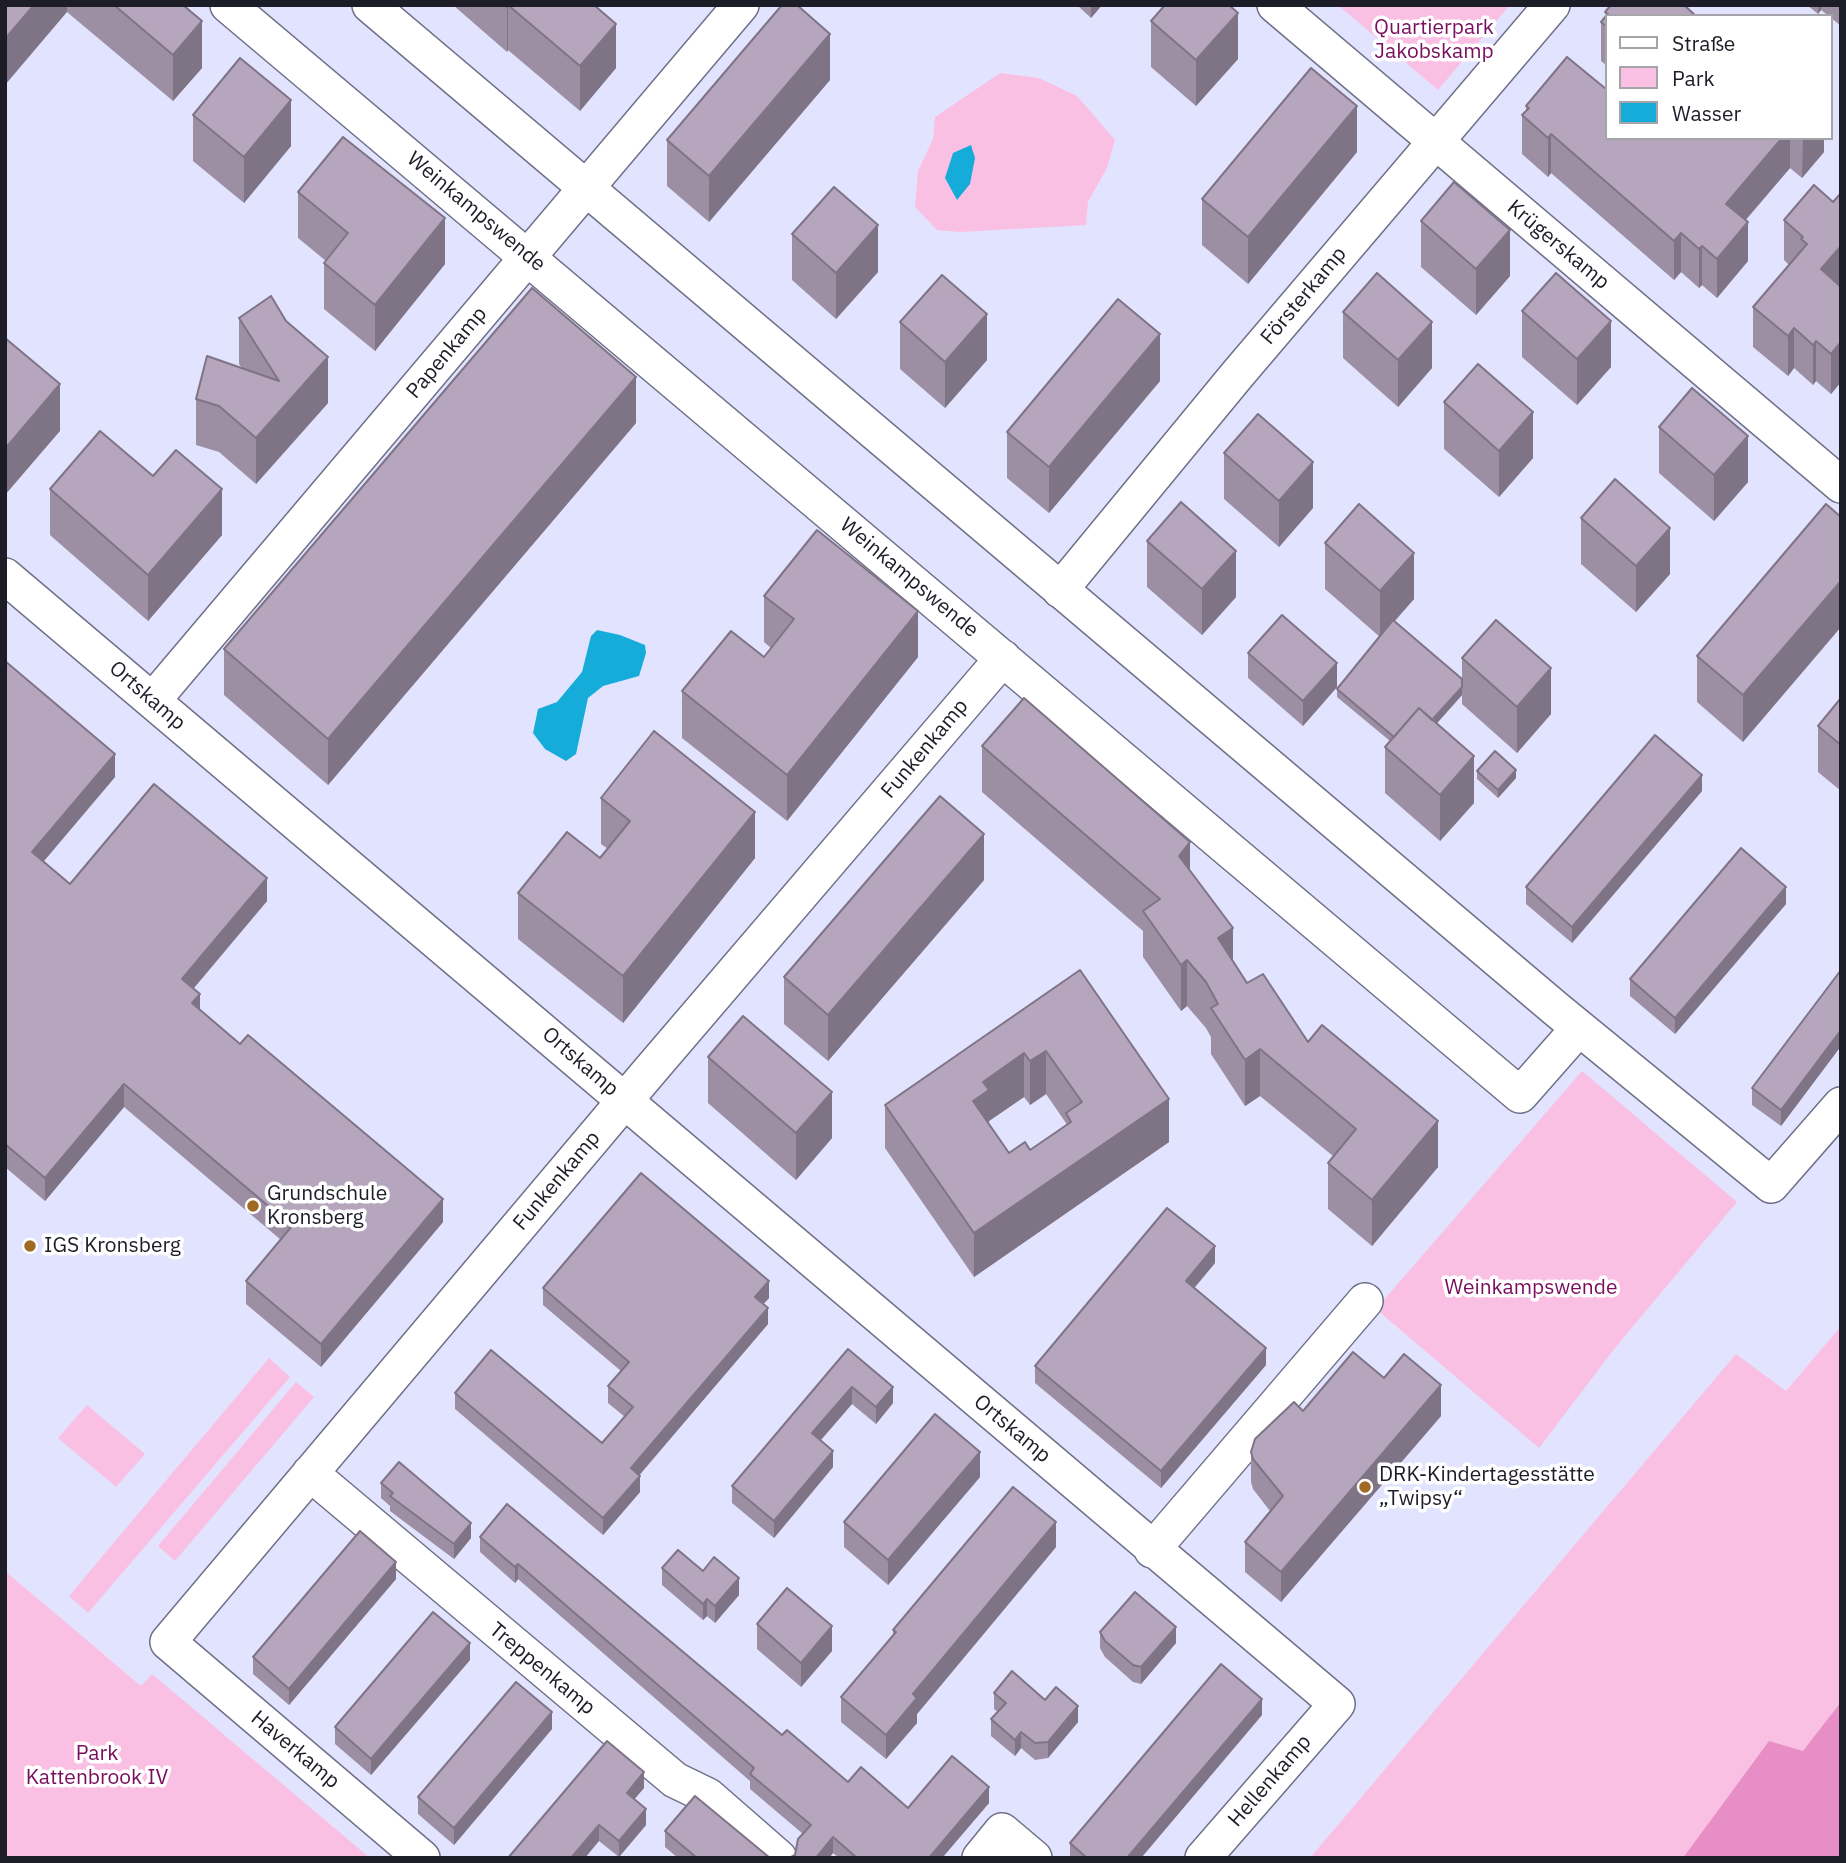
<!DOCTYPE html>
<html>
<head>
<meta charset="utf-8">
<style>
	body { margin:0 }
	#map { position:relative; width:1846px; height:1863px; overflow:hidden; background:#e2e3fe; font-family:"IBM Plex Sans",sans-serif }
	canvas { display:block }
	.frame { position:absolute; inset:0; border:7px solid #1d1d27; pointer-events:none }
	.legend { position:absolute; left:1605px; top:14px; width:228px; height:126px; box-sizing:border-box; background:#fff; border:2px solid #a5a5a9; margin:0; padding:9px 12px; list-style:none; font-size:21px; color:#1d1d27 }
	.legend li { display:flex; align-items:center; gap:14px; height:35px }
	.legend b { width:35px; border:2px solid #a5a5a9 }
</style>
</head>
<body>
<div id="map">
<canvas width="1846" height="1863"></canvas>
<div class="frame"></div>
<ul class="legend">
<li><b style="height:9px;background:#fff"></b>Straße</li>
<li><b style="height:19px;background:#fac0e4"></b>Park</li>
<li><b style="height:19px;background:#15acd9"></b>Wasser</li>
</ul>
</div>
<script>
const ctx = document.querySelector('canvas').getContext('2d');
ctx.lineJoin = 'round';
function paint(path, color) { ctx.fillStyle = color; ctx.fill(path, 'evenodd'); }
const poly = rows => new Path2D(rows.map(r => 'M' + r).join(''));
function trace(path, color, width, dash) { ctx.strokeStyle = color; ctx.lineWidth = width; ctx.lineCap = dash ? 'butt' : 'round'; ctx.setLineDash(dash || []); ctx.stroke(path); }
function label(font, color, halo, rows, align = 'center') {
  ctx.font = font + ' "IBM Plex Sans",sans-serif'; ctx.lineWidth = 7; ctx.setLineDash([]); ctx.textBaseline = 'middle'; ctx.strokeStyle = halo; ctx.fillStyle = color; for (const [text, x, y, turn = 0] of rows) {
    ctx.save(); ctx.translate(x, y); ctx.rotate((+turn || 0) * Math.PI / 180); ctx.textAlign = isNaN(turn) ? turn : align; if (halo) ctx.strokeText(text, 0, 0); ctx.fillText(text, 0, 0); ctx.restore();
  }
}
paint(poly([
	[1338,5,1510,5,1438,90],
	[1000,73,1039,78,1077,96,1115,140,1107,168,1088,202,1086,225,960,232,937,230,915,207,918,171,933,139,935,117],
	[1582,1071,1737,1202,1615,1348,1539,1448,1376,1309],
	[1841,1326,1841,1858,1310,1858,1736,1354,1786,1391],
	[269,1358,290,1377,88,1613,69,1596],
	[296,1382,314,1397,175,1561,158,1546],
	[87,1405,145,1454,116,1487,58,1438],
	[5,1571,141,1686,152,1674,370,1858,5,1858]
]), '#fac0e4');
paint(poly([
	[1841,1702,1841,1858,1683,1858,1769,1741,1803,1751]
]), '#e78ec7');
paint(poly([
	[971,145,975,158,970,184,957,200,945,178,953,153],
	[597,630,620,635,645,645,646,653,639,676,603,686,588,698,576,754,566,761,545,749,533,733,538,709,557,702,582,672,591,636]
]), '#15acd9');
const street = poly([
	[228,5,1520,1095,1579,1028],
	[370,5,1556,1009,1771,1185,1841,1105],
	[1275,5,1841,485],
	[5,576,1337,1704,1203,1858],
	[1060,590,1237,375,1552,5],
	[153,700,741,5],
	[310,1473,675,1780,708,1796,779,1858],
	[1152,1550,1365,1301],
	[422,1858,168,1642,648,1073,1003,658],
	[980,1858,1002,1831,1034,1858]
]);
trace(street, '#6f7088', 38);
trace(street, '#fff', 35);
paint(poly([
	[5,5,183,5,202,68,173,101,67,12],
	[453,5,594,5,616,68,580,111,508,50,507,52],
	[1077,5,1102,5,1091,18],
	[1684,5,1606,16,1606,65,1601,61,1601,22,1605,18,1605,12],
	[1807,5,1841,5,1841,26,1830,17,1830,16,1829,16,1821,10,1818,14],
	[1151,21,1238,59,1196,106,1151,67],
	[830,80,709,222,667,186,667,140],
	[1526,106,1606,138,1824,138,1824,152,1802,178,1790,168,1746,220,1748,261,1717,298,1702,285,1699,288,1681,272,1674,280,1551,173,1548,177,1522,154,1522,115,1526,111],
	[193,115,291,146,244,203,193,161],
	[1357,152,1248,284,1202,245,1202,199],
	[298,192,445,264,375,351,324,309,324,263,326,261,298,238],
	[1841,193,1841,382,1831,394,1816,381,1813,385,1794,368,1788,376,1753,347,1753,307,1789,265,1784,260,1784,220,1833,202],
	[1421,221,1510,276,1476,315,1421,267],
	[792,234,878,272,836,319,792,280],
	[1522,311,1611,367,1577,405,1522,357],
	[1343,312,1432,368,1398,407,1343,358],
	[239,318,328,403,256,484,219,452,196,445,196,399,242,368,239,364],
	[900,322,987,360,945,408,900,369],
	[1160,381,1049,513,1007,478,1007,432],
	[1444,402,1533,458,1499,497,1444,449],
	[636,423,328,785,224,695,224,649],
	[1659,427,1748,482,1714,521,1659,473],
	[1224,453,1313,508,1279,547,1224,499],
	[50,489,222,535,148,621,50,535],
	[1826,504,1743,742,1697,702,1697,656],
	[1581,518,1670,574,1636,612,1581,564],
	[1147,541,1236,597,1202,635,1147,587],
	[1325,543,1414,599,1394,621,1462,679,1462,658,1551,714,1517,753,1462,704,1462,695,1436,724,1474,803,1440,841,1385,793,1385,747,1390,741,1337,697,1337,689,1380,637,1325,589],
	[764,596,918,657,787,821,682,738,682,691,764,657,771,648,764,642],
	[1248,653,1337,687,1303,726,1248,678],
	[5,661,115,777,44,861,70,884,267,901,194,988,200,1010,443,1222,321,1367,246,1304,246,1281,281,1240,124,1107,45,1201,5,1167],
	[1841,698,1841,791,1818,772,1818,726],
	[982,746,1190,871,1233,961,1247,983,1438,1167,1372,1246,1328,1209,1328,1163,1333,1156,1260,1096,1245,1106,1211,1054,1211,1037,1206,1028,1187,1006,1181,1011,1143,957,1143,931,982,792],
	[1477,771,1516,778,1498,798,1477,779],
	[1702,791,1572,943,1526,904,1526,887],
	[601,798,755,858,623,1023,518,939,518,893,600,858,608,849,601,844],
	[984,880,828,1061,784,1024,784,977],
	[1786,904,1675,1034,1630,996,1630,979],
	[1080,970,1169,1142,974,1277,885,1148,885,1105],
	[1046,1094,1066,1123,1066,1126,1030,1150,1009,1153,989,1124,989,1121,1024,1097,1030,1105],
	[1841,970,1841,1046,1781,1126,1752,1105,1752,1088],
	[708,1057,832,1138,796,1180,708,1103],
	[1215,1263,1194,1288,1266,1365,1161,1488,1035,1383,1035,1366],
	[543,1288,769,1298,763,1304,768,1324,639,1475,640,1492,603,1535,455,1409,455,1393,602,1443,625,1417,608,1403,608,1386,621,1371,543,1305],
	[848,1349,893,1403,876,1424,852,1404,821,1440,833,1467,774,1538,732,1503,732,1486],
	[1384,1378,1441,1416,1281,1602,1245,1572,1245,1542,1270,1511,1253,1489,1251,1482,1251,1452,1303,1411],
	[980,1477,888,1585,844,1547,844,1522],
	[381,1483,471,1538,454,1559,390,1511,390,1506,381,1498],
	[480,1537,782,1735,848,1782,908,1808,989,1803,942,1858,839,1858,833,1853,829,1858,789,1858,795,1855,803,1834,750,1789,750,1781,518,1579,515,1583,480,1552],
	[1056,1547,917,1714,917,1723,886,1759,841,1722,841,1697,893,1636,893,1630],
	[662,1568,703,1571,739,1595,715,1623,707,1616,703,1620,662,1585],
	[396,1579,289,1705,253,1674,253,1657],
	[757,1624,832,1651,801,1687,757,1649],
	[1100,1632,1176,1643,1141,1684,1133,1682,1105,1657,1100,1648],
	[470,1660,371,1775,335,1744,335,1727],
	[994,1693,1045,1700,1078,1722,1048,1758,1035,1760,1021,1748,1015,1756,991,1736,991,1719,998,1712,994,1709],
	[1262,1715,1141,1858,1070,1858,1070,1843],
	[552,1729,454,1845,418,1814,418,1797],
	[644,1788,634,1799,646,1825,619,1857,599,1841,508,1858],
	[665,1831,770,1858,678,1858,665,1847]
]), '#9c8fa3');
paint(poly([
	[34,5,67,5,67,12,5,85,5,39],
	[508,5,508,50,507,52,507,7],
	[1091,5,1102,5,1091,18],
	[1818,5,1821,5,1821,10,1818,14],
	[1238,13,1238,59,1196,106,1196,60],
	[202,21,202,68,173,101,173,55],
	[616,24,616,68,580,111,580,66],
	[830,34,830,80,709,222,709,176],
	[291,100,291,146,244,203,244,157],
	[1357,106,1357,152,1248,284,1248,237],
	[1551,134,1551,173,1548,177,1548,138],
	[1782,138,1790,138,1790,168,1726,242,1726,204],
	[1803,138,1824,138,1824,152,1802,178],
	[445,218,445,264,375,351,375,305],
	[1748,222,1748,261,1717,298,1717,259],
	[878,225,878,272,836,319,836,273],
	[1510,230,1510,276,1476,315,1476,269],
	[1681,233,1681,272,1674,280,1674,241],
	[1702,246,1702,285,1699,288,1699,249],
	[1841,246,1841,286,1821,309,1821,269],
	[987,314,987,360,945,408,945,362],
	[1611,321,1611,367,1577,405,1577,359],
	[1432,322,1432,368,1398,407,1398,360],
	[1794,328,1794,368,1788,376,1788,336],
	[1160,334,1160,381,1049,513,1049,467],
	[1816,341,1816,381,1813,385,1813,345],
	[1841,342,1841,382,1831,394,1831,354],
	[328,357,328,403,256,484,256,438],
	[636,377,636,423,328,785,328,739],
	[60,384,60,431,5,495,5,449],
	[1533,412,1533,458,1499,497,1499,451],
	[1748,436,1748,482,1714,521,1714,475],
	[1313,462,1313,508,1279,547,1279,501],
	[222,489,222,535,148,621,148,575],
	[1670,528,1670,574,1636,612,1636,566],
	[1236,551,1236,597,1202,635,1202,589],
	[1414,553,1414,599,1380,638,1380,591],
	[1841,581,1841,627,1743,742,1743,695],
	[918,611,918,657,787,821,787,775],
	[1337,663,1337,687,1303,726,1303,701],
	[1551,668,1551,714,1517,753,1517,707],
	[1462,687,1462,695,1408,756,1408,748],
	[115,754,115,777,32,875,32,852],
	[1474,756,1474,803,1440,841,1440,795],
	[1516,770,1516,778,1498,798,1498,790],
	[1702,775,1702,791,1572,943,1572,927],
	[755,812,755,858,623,1023,623,976],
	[984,834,984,880,828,1061,828,1015],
	[1190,842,1190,888,1179,856],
	[267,878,267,901,182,1002,182,979],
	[1786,887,1786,904,1675,1034,1675,1018],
	[1233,928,1233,974,1218,938],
	[1187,960,1187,1006,1181,1011,1181,965],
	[200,994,200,1017,192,1003],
	[1841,1030,1841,1046,1781,1126,1781,1110],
	[1260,1049,1260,1096,1245,1106,1245,1060],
	[1046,1051,1046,1094,1030,1105,1030,1061],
	[1024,1053,1024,1097,989,1121,989,1133,973,1101,983,1082],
	[124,1084,124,1107,45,1201,45,1178],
	[832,1092,832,1138,796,1180,796,1133],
	[1169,1099,1169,1142,974,1277,974,1233],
	[1438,1121,1438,1167,1372,1246,1372,1200],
	[443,1199,443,1222,321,1367,321,1344],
	[1215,1246,1215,1263,1186,1298,1186,1281],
	[769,1281,769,1298,755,1313,755,1297],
	[768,1308,768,1324,631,1485,631,1468],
	[1266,1348,1266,1365,1161,1488,1161,1471],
	[1441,1385,1441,1416,1281,1602,1281,1572],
	[852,1387,852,1404,812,1450,812,1433],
	[893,1387,893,1403,876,1424,876,1407],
	[833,1451,833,1467,774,1538,774,1521],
	[980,1452,980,1477,888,1585,888,1560],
	[640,1476,640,1492,603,1535,603,1518],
	[1056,1522,1056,1547,917,1714,917,1723,886,1759,886,1735,913,1694],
	[471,1523,471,1538,454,1559,454,1544],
	[396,1562,396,1579,289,1705,289,1689],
	[518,1564,518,1579,515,1583,515,1567],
	[739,1578,739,1595,715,1623,715,1606],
	[707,1599,707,1616,703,1620,703,1604],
	[832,1626,832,1651,801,1687,801,1663],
	[1176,1627,1176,1643,1141,1684,1141,1667],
	[470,1643,470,1660,371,1775,371,1759],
	[1262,1699,1262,1715,1141,1858,1127,1858],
	[1078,1706,1078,1722,1048,1758,1048,1742],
	[552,1712,552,1729,454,1845,454,1828],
	[1021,1732,1021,1748,1015,1756,1015,1740],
	[644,1772,644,1788,627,1808,627,1793],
	[989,1787,989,1803,942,1858,929,1858],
	[646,1809,646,1825,619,1857,619,1841],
	[599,1825,599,1841,585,1858,571,1858],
	[833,1837,833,1853,829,1858,816,1858]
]), '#7f7485');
const building = poly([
	[5,5,34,5,5,39,5,5],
	[114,5,183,5,202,21,173,55,114,5],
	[504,5,594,5,616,24,580,66,508,5,507,7,504,5],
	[782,5,797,5,830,34,709,176,667,140,782,5],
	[1165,5,1229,5,1238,13,1196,60,1151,21,1165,5],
	[1611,5,1684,5,1696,16,1606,16,1608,14,1605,12,1611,5],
	[1606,16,1606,26,1601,22,1606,16],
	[1567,57,1606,89,1606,138,1782,138,1726,204,1748,222,1717,259,1702,246,1699,249,1681,233,1674,241,1551,134,1548,138,1522,115,1529,108,1526,106,1567,57],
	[240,58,291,100,244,157,193,115,240,58],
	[1311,68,1357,106,1248,237,1202,199,1311,68],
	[343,137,445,218,375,305,324,263,348,233,298,192,343,137],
	[1454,182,1510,230,1476,269,1421,221,1454,182],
	[1814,185,1833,202,1841,193,1841,246,1821,269,1841,287,1841,342,1831,354,1816,341,1813,345,1794,328,1788,336,1753,307,1807,244,1801,239,1803,237,1784,220,1814,185],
	[834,187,878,225,836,273,792,234,834,187],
	[1377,273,1432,322,1398,360,1343,312,1377,273],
	[1556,273,1611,321,1577,359,1522,311,1556,273],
	[942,275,987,314,945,362,900,322,942,275],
	[532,288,636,377,328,739,224,649,532,288],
	[271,296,286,321,328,357,256,438,219,406,196,399,207,356,279,381,239,318,271,296],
	[1118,299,1160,334,1049,467,1007,432,1118,299],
	[5,338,60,384,5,449,5,338],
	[1478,364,1533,412,1499,451,1444,402,1478,364],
	[1692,388,1748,436,1714,475,1659,427,1692,388],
	[1258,414,1313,462,1279,501,1224,453,1258,414],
	[100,431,153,476,176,450,222,489,148,575,50,489,100,431],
	[1615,479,1670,528,1636,566,1581,518,1615,479],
	[1181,502,1236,551,1202,589,1147,541,1181,502],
	[1359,504,1414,553,1380,591,1325,543,1359,504],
	[1826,504,1841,517,1841,581,1743,695,1697,656,1826,504],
	[817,530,918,611,787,775,682,691,731,631,764,657,794,619,764,596,817,530],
	[1282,615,1337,663,1303,701,1248,653,1282,615],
	[1393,620,1462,679,1462,687,1432,720,1419,708,1394,737,1337,689,1393,620],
	[1496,620,1551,668,1517,707,1462,658,1496,620],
	[5,661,115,754,32,852,70,884,154,784,267,878,182,979,200,994,192,1003,240,1044,248,1035,443,1199,321,1344,246,1281,292,1226,124,1084,45,1178,5,1144,5,661],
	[1024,698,1190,842,1179,856,1233,928,1218,938,1247,983,1263,974,1308,1042,1322,1025,1438,1121,1372,1200,1328,1163,1356,1129,1260,1049,1245,1060,1211,1008,1218,1004,1206,982,1187,960,1181,965,1143,911,1160,899,982,746,1024,698],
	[1841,698,1841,745,1818,726,1841,698],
	[1419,708,1474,756,1440,795,1385,747,1419,708],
	[654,731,755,812,623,976,518,893,567,832,600,858,630,821,601,798,654,731],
	[1655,735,1702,775,1572,927,1526,887,1655,735],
	[1495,751,1516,770,1498,790,1477,771,1495,751],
	[940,796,984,834,828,1015,784,977,940,796],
	[1741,848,1786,887,1675,1018,1630,979,1741,848],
	[1080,970,1169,1099,974,1233,885,1105,1080,970],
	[1046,1051,1082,1102,1066,1113,1071,1122,1030,1150,1025,1142,1009,1153,973,1101,989,1090,983,1082,1024,1053,1030,1061,1046,1051],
	[1841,970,1841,1030,1781,1110,1752,1088,1841,970],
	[743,1016,832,1092,796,1133,708,1057,743,1016],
	[641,1173,769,1281,755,1297,768,1308,631,1468,640,1476,603,1518,455,1393,491,1350,602,1443,633,1407,608,1386,629,1362,543,1288,641,1173],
	[1167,1208,1215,1246,1186,1281,1266,1348,1161,1471,1035,1366,1167,1208],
	[848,1349,893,1387,876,1407,852,1387,812,1433,833,1451,774,1521,732,1486,848,1349],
	[1353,1352,1384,1378,1404,1354,1441,1385,1281,1572,1245,1542,1283,1496,1253,1459,1251,1452,1255,1439,1294,1402,1303,1411,1353,1352],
	[935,1414,980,1452,888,1560,844,1522,935,1414],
	[399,1462,471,1523,454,1544,390,1496,393,1493,381,1483,399,1462],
	[1013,1487,1056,1522,913,1694,917,1698,886,1735,841,1697,896,1632,893,1630,1013,1487],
	[507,1504,782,1735,787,1730,848,1782,861,1767,908,1808,952,1756,989,1787,929,1858,857,1858,833,1837,816,1858,789,1858,795,1855,798,1839,811,1825,750,1774,754,1768,518,1564,515,1567,480,1537,507,1504],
	[360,1531,396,1562,289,1689,253,1657,360,1531],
	[678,1550,703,1571,714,1557,739,1578,715,1606,707,1599,703,1604,662,1568,678,1550],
	[787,1588,832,1626,801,1663,757,1624,787,1588],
	[1135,1592,1176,1627,1141,1667,1133,1665,1105,1641,1100,1632,1135,1592],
	[433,1612,470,1643,371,1759,335,1727,433,1612],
	[1221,1664,1262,1699,1127,1858,1087,1858,1070,1843,1221,1664],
	[1012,1671,1045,1700,1056,1687,1078,1706,1048,1742,1035,1743,1021,1732,1015,1740,991,1719,1006,1703,994,1693,1012,1671],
	[516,1682,552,1712,454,1828,418,1797,516,1682],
	[607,1741,644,1772,627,1793,646,1809,619,1841,599,1825,571,1858,508,1858,607,1741],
	[695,1796,770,1858,697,1858,665,1831,695,1796]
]);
paint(building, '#b5a6be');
trace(building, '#7f7485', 2);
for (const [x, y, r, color] of [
	[253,1206,7,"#a06a24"],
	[30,1246,7,"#a06a24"],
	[1365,1487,7,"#a06a24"]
]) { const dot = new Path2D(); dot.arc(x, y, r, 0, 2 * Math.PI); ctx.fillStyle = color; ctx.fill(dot); trace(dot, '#fff', 2.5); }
label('21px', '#790e5e', '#fff', [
	["Quartierpark",1434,28],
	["Jakobskamp",1434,52],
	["Weinkampswende",1531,1288],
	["Park",97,1754],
	["Kattenbrook IV",97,1778]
]);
label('21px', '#1d1d27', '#fff', [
	["Weinkampswende",476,212,40],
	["Krügerskamp",1558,245,40],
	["Försterkamp",1304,296,-50],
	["Papenkamp",447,353,-50],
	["Weinkampswende",909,578,40],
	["Ortskamp",147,696,41],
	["Funkenkamp",925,749,-50],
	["Ortskamp",580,1062,41],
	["Funkenkamp",557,1181,-50],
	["Ortskamp",1012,1429,40],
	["Treppenkamp",542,1669,40],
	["Haverkamp",295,1750,40],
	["Hellenkamp",1270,1781,-49]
]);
label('21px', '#1d1d27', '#fff', [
	["Grundschule",267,1194],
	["Kronsberg",267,1218],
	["IGS Kronsberg",44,1246],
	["DRK-Kindertagesstätte",1379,1475],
	["„Twipsy“",1379,1499]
], 'left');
</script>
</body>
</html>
